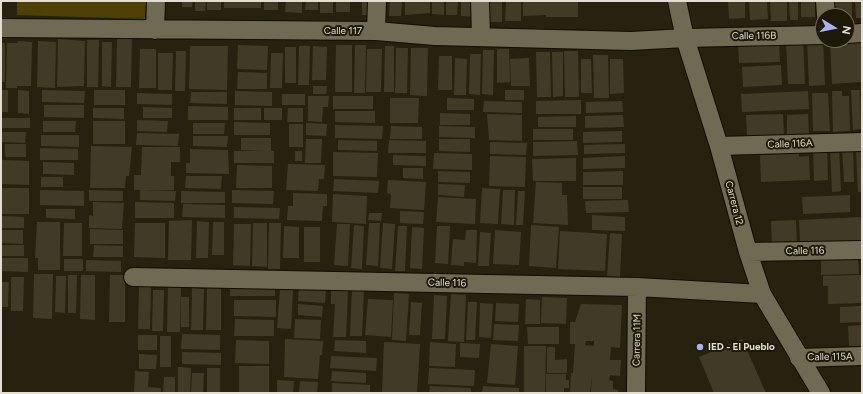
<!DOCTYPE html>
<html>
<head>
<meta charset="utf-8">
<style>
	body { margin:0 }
	#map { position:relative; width:863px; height:394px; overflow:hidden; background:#27220f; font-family:Figtree,sans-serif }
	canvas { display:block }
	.frame { position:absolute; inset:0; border:2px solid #e1dfd2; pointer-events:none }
	.north { position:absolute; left:815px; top:8px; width:40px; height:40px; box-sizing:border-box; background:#1d1906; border:1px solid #6b6858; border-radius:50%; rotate:100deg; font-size:11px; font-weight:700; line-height:16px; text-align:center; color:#e1dfd2 }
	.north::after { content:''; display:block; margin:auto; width:14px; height:18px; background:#a5b1fc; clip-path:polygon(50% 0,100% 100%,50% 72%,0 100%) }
</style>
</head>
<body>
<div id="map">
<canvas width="863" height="394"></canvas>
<div class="frame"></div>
<div class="north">N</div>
</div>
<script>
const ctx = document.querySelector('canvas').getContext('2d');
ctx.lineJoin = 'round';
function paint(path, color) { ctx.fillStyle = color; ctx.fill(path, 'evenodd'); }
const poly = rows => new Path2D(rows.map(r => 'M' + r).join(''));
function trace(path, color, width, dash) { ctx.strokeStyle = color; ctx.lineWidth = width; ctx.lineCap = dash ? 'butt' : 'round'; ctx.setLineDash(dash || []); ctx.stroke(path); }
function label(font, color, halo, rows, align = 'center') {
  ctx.font = font + ' Figtree,sans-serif'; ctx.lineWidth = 4; ctx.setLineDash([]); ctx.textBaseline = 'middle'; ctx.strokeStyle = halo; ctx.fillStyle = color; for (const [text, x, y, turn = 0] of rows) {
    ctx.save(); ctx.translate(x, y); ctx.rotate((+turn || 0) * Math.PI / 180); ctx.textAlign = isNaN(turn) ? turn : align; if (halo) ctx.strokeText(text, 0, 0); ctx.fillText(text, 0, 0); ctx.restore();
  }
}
paint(poly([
	[17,1,146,1,145,19,17,15]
]), '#4d4105');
paint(poly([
	[182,1,193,1,192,7,182,7],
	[195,1,206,1,205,11,195,11],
	[207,1,221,1,221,10,207,10],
	[224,1,261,1,261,8,224,8],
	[264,1,278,1,278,10,264,10],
	[286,1,302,1,302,13,285,12],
	[306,1,318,1,318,10,305,10],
	[320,1,333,1,333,13,320,13],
	[336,1,350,1,350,12,336,12],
	[362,1,376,1,376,15,362,15],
	[390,1,402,1,401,16,389,16],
	[405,1,430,1,430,13,405,15],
	[432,1,444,1,444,15,432,14],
	[446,1,458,1,457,15,446,15],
	[461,1,476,1,476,17,461,16],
	[489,1,502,1,502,22,485,22,489,12],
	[506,1,521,1,521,21,505,21],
	[523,1,578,1,578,17,546,17,546,15,523,16],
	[728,1,745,1,745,18,729,19],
	[749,1,767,1,768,19,750,20],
	[770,1,787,1,787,21,771,21],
	[789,1,798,1,798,20,790,20],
	[801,1,815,1,815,17,801,17],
	[832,1,852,1,852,21,847,21,847,16,832,16],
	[855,1,862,1,862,18,856,18],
	[862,37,862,82,832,84,830,40,847,40],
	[58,39,85,41,84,86,57,87],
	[117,39,132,39,131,87,116,87],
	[803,39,805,84,788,84,786,40],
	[807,39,823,40,825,85,809,86],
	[87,40,99,40,98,87,87,87],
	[18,41,32,42,31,86,17,86,17,88,6,88,7,43,18,43],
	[38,41,56,42,55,88,37,87],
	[102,42,112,42,111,87,102,86],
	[1,43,5,43,5,82,1,82],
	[779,43,780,62,739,63,738,44],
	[238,45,268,46,267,70,237,69],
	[336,45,352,45,352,92,335,92],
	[355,45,366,45,365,93,354,93],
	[190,46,228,46,227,90,189,89],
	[299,46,310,46,309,85,298,85],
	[313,46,327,47,326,80,312,80],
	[385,46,394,46,394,92,384,92],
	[285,47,296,47,296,83,285,83],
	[396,48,408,48,407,93,395,93],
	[411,48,428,48,427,96,410,95],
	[140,49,156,49,156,88,139,88],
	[367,49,382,49,381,92,366,92],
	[497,49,509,49,510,82,497,83],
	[483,50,494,50,493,95,482,94],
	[176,51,186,51,185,91,175,91],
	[564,51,578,51,579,97,565,97],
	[536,52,550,52,551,97,537,97],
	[552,52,563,52,563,96,553,97],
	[158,53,173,53,172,90,158,90],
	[271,53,283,53,282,88,270,88],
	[470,54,481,54,480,95,469,94],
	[593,55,608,55,609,98,594,98],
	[439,56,452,56,452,90,438,90],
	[455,58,467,59,466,95,454,95],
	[529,58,530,86,511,86,510,59],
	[581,59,591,59,592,93,581,93],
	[610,59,623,59,624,93,610,94],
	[781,65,782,85,743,87,742,67],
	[238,72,267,73,267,89,237,89],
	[313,86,327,86,326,94,313,94],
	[1,90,8,90,8,112,1,112],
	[18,90,29,91,29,114,18,113],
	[42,90,85,91,84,103,42,102],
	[94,90,125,90,125,105,94,105],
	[505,90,524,90,524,100,505,100],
	[851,90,860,90,861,129,853,130],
	[235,91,272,92,272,106,235,105],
	[808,91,809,109,742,112,741,94],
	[832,91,842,91,842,96,849,96,850,131,833,132],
	[191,92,227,92,227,104,190,103],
	[137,93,172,94,172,105,137,104],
	[812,93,828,93,830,131,813,131],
	[282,94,305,94,305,105,282,105],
	[308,96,329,96,328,107,323,107,322,122,308,121],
	[333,96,373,96,373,109,333,109],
	[390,98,419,98,418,123,390,123],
	[447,98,474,99,474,110,447,110],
	[581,100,581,114,536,114,536,101],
	[484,101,522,102,522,113,483,112],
	[622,101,623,112,586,113,586,102],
	[44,105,84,105,84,118,44,117],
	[188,106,228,107,228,120,188,120],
	[143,107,172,108,172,118,143,118],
	[93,108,124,108,124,119,93,118],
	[234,108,261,108,261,120,234,120],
	[264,108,282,108,282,120,264,120],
	[288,108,303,108,303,122,287,122],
	[335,111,375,111,375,123,335,122],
	[440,113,470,114,470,125,440,125],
	[487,114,522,115,522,141,489,140],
	[783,114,784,135,747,137,746,115],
	[808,114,809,135,787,136,787,115],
	[623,115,624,127,585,128,585,116],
	[576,116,576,127,538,127,538,117],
	[1,118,30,118,30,128,1,128],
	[137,120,168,121,167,132,137,131],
	[43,121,76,121,75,132,43,132],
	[93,121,125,121,125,144,93,144],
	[234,122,270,123,270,135,234,135],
	[193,123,225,123,224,134,193,134],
	[306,123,327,124,326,136,306,135],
	[289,124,303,124,303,147,289,147],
	[335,125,383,126,382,139,335,138],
	[391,126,422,127,422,139,390,139],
	[439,126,475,127,475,138,439,137],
	[533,129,573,129,573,140,533,140],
	[622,131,622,142,583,143,583,132],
	[1,132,26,132,25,143,1,142],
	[137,133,179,134,178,146,136,145],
	[41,135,79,135,79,147,41,146],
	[193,136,228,136,227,147,193,146],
	[241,138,271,138,271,151,274,151,274,163,234,163,234,151,264,151,241,150],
	[306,139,322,139,321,163,305,163],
	[439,139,470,139,470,152,439,151],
	[338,140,377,141,377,151,338,150],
	[389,140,426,141,426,153,388,153],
	[577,141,578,155,533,156,533,142],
	[490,142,527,143,526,155,490,154],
	[5,144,26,144,26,157,5,157],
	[625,144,625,153,584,154,584,145],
	[91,146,132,147,129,176,126,176,125,188,90,188],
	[853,146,854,182,844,182,842,147],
	[142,147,180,147,180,162,171,162,171,176,174,176,174,190,134,190,134,175,141,175],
	[827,147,828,180,814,181,813,148],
	[830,147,839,147,841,191,832,192],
	[40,148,78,149,78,160,40,160],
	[190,149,228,150,229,174,186,173,186,163,190,163],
	[856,150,862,150,862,192,858,192],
	[295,151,302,151,302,161,295,161],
	[333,152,378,153,377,177,333,176],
	[434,153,472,154,472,170,433,169],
	[799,153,799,157,809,156,810,180,761,182,760,155],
	[393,155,426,156,426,166,393,165],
	[490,156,526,157,525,187,489,186],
	[625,156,625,168,583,169,583,158],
	[576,158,576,181,533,181,532,159],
	[1,160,29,161,29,185,1,184],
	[43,162,74,163,74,175,43,174],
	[288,164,325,165,324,179,319,179,318,191,286,190],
	[237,165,272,166,272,188,236,188],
	[403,168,423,168,423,179,403,178],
	[438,171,470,172,470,183,438,182],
	[623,171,623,185,583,185,583,172],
	[186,176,222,176,221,189,185,188],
	[41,177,63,177,63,187,41,187],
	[334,179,379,181,378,193,333,191],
	[388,180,426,182,424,210,390,208,391,194,387,193],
	[536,182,562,183,562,195,567,195,568,225,533,223],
	[438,184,465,185,464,197,438,195],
	[583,187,622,187,622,199,583,199],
	[1,188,29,188,29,214,1,214],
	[482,188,500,189,498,224,480,223],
	[40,190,84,191,84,206,40,205],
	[89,190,123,191,123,201,89,201],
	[140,190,176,191,175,201,140,200],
	[232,190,274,191,273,204,232,203],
	[503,190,515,190,514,225,501,224],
	[181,191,225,192,225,203,181,203],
	[518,191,525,191,523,225,516,225],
	[293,193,327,194,327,206,323,206,322,221,287,220,288,206,293,206],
	[333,194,367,196,366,224,332,222],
	[850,195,850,212,803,214,802,197],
	[438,197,476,199,475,224,436,222],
	[628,200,629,212,586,213,585,201],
	[93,202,124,203,122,229,89,228,89,215,93,216],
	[135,202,174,203,174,218,135,218],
	[183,204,225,205,225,218,182,217],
	[234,207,280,208,279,219,234,218],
	[46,209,75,209,75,219,46,218],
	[400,211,424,212,423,224,400,223],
	[369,213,382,213,381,221,368,220],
	[592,215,625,217,625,231,592,230],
	[1,216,24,217,24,228,1,228],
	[861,217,862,242,800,244,799,220],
	[192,220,191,260,168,260,169,221],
	[796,220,797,246,772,247,771,221],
	[197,221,209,222,208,258,196,258],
	[37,222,60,222,60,270,38,270,38,258,35,258],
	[213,222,224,222,224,255,212,255],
	[64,223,82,223,82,256,63,256],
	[135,223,165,223,165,258,134,257],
	[253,223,267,223,267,267,252,266],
	[269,223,281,223,280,269,268,269],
	[369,223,380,223,378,266,366,265],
	[383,223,395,224,392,269,380,268],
	[234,224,251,224,250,266,233,265],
	[337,224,350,224,348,266,334,265],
	[354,225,364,226,362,269,351,268],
	[531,225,559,227,556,268,529,266],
	[284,226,299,227,299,258,283,258],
	[398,226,407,226,405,271,395,271],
	[437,226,450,226,448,264,435,263],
	[304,227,320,227,320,262,304,262],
	[412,227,424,228,422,269,410,268],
	[90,229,123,230,123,244,90,244],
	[1,230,23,230,23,244,1,243],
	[466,230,477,230,476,263,464,262,464,266,451,265,453,239,465,240],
	[495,230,521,232,519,265,493,264],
	[560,231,607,234,605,271,558,269],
	[480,232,491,233,489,266,478,266],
	[610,233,622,234,620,277,607,276],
	[1,245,24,245,24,256,1,256],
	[94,245,123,246,123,257,93,257],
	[858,257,859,274,821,275,821,258],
	[1,258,28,258,28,272,1,271],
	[64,259,83,259,83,271,64,271],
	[86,260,121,261,121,272,86,271],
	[34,274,53,274,52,319,33,318],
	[68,275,77,275,76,313,68,313],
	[81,275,95,275,95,320,80,319],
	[110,275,125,275,125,322,109,322],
	[862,275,862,303,828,304,828,286,823,286,823,276],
	[56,276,66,276,65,313,55,312],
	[11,277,24,277,23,311,11,311],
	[1,282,9,282,8,307,1,307],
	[168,286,181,286,180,332,167,332],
	[139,287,151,287,150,329,138,329],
	[207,287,221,288,221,330,206,330],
	[192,288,204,289,203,330,191,330],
	[230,288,275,289,275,296,230,296],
	[299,288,326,289,325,303,298,301],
	[280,289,293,290,291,329,277,328],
	[331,289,348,290,346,337,333,337,335,304,331,304],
	[352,289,364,290,362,336,350,336],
	[153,290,164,290,163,331,152,331],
	[394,293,409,294,406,341,392,340],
	[451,294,466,295,464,342,448,341],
	[434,295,447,296,445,339,432,339],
	[181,297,189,297,189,327,181,327],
	[542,297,567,298,566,324,541,323],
	[368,299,393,300,391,337,365,335],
	[526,299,540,300,540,324,525,324],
	[234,300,276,300,276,317,234,316],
	[411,302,422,303,420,335,409,335],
	[468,302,477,302,475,340,466,340],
	[480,303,493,304,491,338,479,337],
	[496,303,519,304,518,322,495,321],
	[298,304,323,306,322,317,298,315],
	[581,304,622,305,620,348,611,347,610,360,621,360,620,376,610,375,609,380,613,381,613,389,618,390,618,393,591,393,592,374,590,393,570,393,571,373,573,373,575,344,570,344,570,322,575,322],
	[586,341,594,341,594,346,585,345],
	[862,306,862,322,840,323,840,307],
	[235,319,274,320,274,336,234,336],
	[295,319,321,320,320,339,294,338],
	[494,324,519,325,518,341,493,340],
	[862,325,862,346,849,346,848,326],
	[527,327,559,327,559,344,528,344],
	[182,334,220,335,220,350,181,349],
	[138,335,157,335,157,350,138,350],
	[160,336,171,336,171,367,160,367],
	[285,339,323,341,322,355,320,355,318,379,284,377],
	[742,339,766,393,714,393,699,357],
	[236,340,269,341,269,364,235,363],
	[335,340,366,341,366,353,334,351],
	[384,342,420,344,417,393,382,393],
	[430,342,456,344,455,367,429,366],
	[460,343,480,344,479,358,460,357],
	[491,344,518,346,515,385,487,383],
	[524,346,546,346,545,393,524,393],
	[547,347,555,347,555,360,567,359,567,373,547,373],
	[182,352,221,353,221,365,182,364],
	[139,354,157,355,156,369,139,369],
	[331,356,377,358,376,371,330,368],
	[239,366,269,366,269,393,239,393],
	[178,367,191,368,190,393,178,393],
	[207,368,220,368,220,393,207,393],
	[429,368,475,370,474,386,428,384],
	[135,371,149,372,148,387,161,388,161,393,134,393],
	[332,371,366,373,366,383,331,381],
	[192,373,204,373,203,393,191,393],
	[546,374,566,374,566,380,569,380,569,388,564,388,564,393,546,393],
	[164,377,175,377,175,393,163,393],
	[277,380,294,381,293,393,277,393],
	[300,381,318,382,317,393,299,393],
	[332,383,370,385,370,393,332,393],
	[430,386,471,388,471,393,429,393],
	[483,386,519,388,519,393,482,393]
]), '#403b27');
const street = poly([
	[480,1,481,37],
	[677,1,685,38,719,146,748,252,762,294,821,393],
	[825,1,826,16],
	[1,28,376,31,435,36,631,41,685,38,823,35],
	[155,30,156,1],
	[376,31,377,1],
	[847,34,862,33],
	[719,146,862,142],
	[748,252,862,250],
	[133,277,637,287,762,294],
	[799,358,862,356],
	[636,393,637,287]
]);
trace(street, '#100c00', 20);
trace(street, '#6f6a54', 18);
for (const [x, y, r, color] of [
	[700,347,4,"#a5b1fc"]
]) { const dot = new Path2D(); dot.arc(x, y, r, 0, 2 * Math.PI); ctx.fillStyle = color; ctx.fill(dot); trace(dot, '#1d1906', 1.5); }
label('10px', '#e1dfd2', '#1d1906', [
	["Calle 117",343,31],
	["Calle 116B",754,36,-1],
	["Calle 116A",790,144,-2],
	["Carrera 12",734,203,75],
	["Calle 116",805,251,-1],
	["Calle 116",447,283,1],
	["Carrera 11M",637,340,-89],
	["Calle 115A",830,357,-1]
]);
label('bold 10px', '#e1dfd2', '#1d1906', [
	["IED - El Pueblo",708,347]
], 'left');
</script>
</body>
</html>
